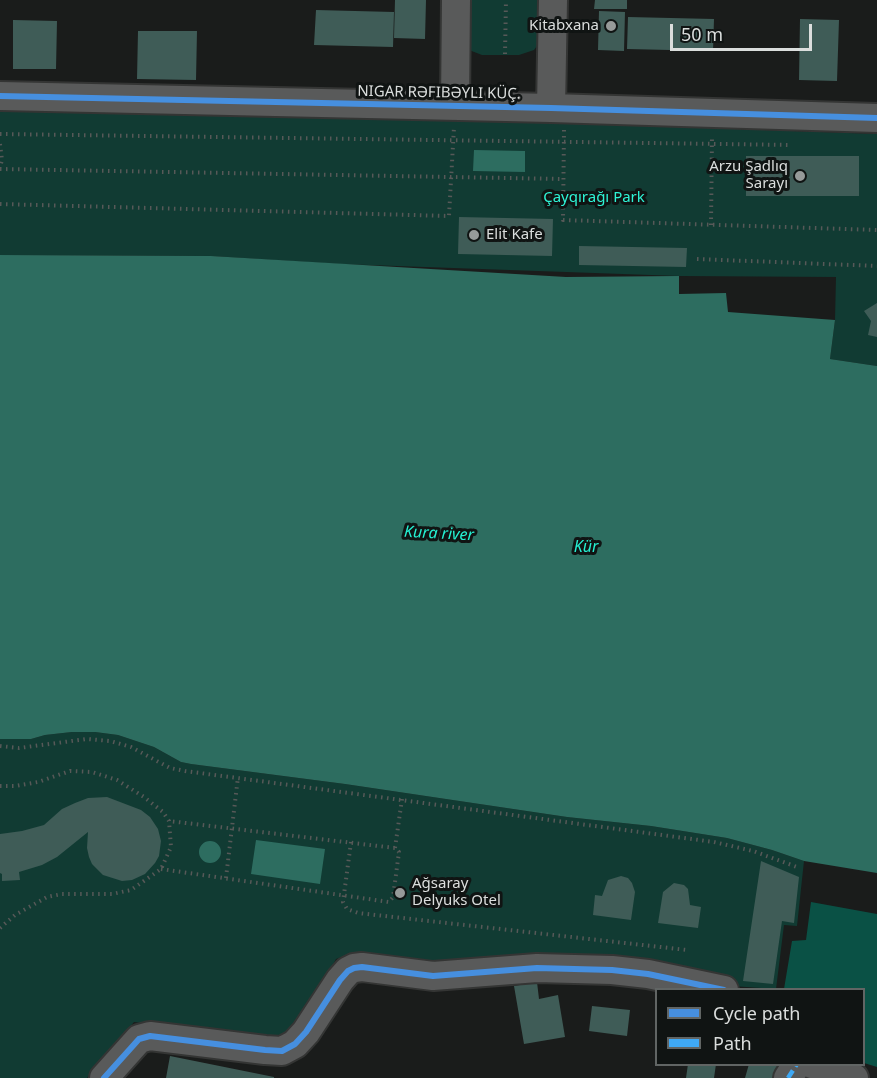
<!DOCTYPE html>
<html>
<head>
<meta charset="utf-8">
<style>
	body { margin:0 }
	#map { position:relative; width:877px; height:1078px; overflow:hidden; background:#1a1c1b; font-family:"Noto Sans",sans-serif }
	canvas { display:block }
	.legend { position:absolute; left:655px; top:988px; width:210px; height:78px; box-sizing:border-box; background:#101413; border:2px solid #616564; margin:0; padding:8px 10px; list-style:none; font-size:18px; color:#dbdedd }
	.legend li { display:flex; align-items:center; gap:12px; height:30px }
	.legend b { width:30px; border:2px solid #616564 }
	.scale { position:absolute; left:670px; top:24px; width:142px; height:27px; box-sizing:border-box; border:3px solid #dbdedd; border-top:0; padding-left:8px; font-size:18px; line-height:21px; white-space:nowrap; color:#dbdedd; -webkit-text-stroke:4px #101413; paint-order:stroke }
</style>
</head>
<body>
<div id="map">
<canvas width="877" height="1078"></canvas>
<ul class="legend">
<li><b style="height:8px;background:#468fdf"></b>Cycle path</li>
<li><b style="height:8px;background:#3fa9f5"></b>Path</li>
</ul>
<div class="scale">50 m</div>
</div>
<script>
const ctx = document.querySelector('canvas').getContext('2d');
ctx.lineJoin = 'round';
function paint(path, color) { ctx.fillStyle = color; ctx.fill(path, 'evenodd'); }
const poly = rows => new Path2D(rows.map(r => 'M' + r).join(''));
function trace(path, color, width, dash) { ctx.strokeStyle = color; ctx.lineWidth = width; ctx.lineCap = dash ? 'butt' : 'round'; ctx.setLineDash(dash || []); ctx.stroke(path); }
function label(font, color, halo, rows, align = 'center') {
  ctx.font = font + ' "Noto Sans",sans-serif'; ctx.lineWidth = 6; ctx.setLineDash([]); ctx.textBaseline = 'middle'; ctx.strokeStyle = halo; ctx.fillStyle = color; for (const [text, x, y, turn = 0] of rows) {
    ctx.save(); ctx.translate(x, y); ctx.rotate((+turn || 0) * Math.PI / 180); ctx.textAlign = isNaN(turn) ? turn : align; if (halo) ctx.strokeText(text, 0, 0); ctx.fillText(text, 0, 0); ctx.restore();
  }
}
paint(poly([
	[463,0,543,0,540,42,534,50,519,55,482,55,469,50],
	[0,111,564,123,877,134,877,366,830,359,835,320,836,277,679,276,340,264,211,256,0,255],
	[72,732,95,732,118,735,154,747,181,762,191,764,345,784,567,817,651,826,727,838,772,850,804,861,797,926,784,925,776,989,418,965,347,955,336,959,310,1008,293,1029,272,1040,134,1022,87,1078,0,1078,0,739,31,739,45,735]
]), '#113b33');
paint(poly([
	[811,902,877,914,877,1067,864,1063,864,990,784,989,792,941,806,940]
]), '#0a5145');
paint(poly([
	[474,150,525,151,525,172,473,171],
	[0,255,211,256,566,277,679,276,679,294,726,293,728,312,835,320,830,359,877,366,877,873,804,861,772,850,727,838,651,826,567,817,345,784,191,764,181,762,154,747,118,735,95,732,72,732,45,735,31,739,0,739],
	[256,840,325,849,320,884,251,874],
	'199 852a11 11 0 1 1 22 0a11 11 0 1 1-22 0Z'
]), '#2d6d60');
paint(poly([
	[395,0,426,0,425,39,394,38],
	[595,0,627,0,627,9,594,9],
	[316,10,394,12,393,47,314,45],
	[599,11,625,12,624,51,598,50],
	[628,17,714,19,713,51,627,49],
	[800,19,839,20,837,81,799,80],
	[13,20,57,21,56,69,13,69],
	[138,31,197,31,196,80,137,79],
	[746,156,859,156,859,196,746,196],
	[459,217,553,219,552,256,458,254],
	[579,246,687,248,686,267,579,265],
	[877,303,877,337,868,335,871,321,864,311],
	[107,797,141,810,150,817,158,829,161,841,159,856,155,863,145,874,132,880,122,881,103,875,92,864,89,857,87,848,88,832,57,857,42,865,19,872,20,880,2,881,2,874,0,873,0,834,22,831,44,825,62,809,75,803,88,798],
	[761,861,799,877,794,923,782,921,773,984,743,981],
	[621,876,628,878,632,883,635,892,631,920,593,915,595,895,602,896,608,880],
	[674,883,684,885,688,889,690,905,701,907,698,928,658,923,663,892],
	[537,982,539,999,558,995,565,1037,524,1044,514,986],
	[592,1006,630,1010,627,1036,589,1031],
	[170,1056,274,1077,274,1078,166,1078],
	[688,1064,716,1064,714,1078,686,1078],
	[749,1064,773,1064,780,1066,776,1078,745,1078]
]), '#3f5c57');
const minor = poly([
	[0,96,551,108,877,118],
	[455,106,456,0],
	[551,108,553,0],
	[812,1064,854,1078],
	[104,1078,139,1039,150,1036,265,1050,282,1051,295,1044,306,1032,340,980,348,971,354,968,362,967,433,976,537,968,612,970,648,974,724,990],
	[788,1078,797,1064]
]);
trace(minor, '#343534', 32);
trace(poly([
	[505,54,506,0],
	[564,130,563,220,877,230],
	[0,134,791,145],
	[0,144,2,160,0,167],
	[0,169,563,179],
	[0,204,449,216,454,127],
	[711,225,712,135],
	[697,259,877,266],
	[0,746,19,748,87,739,110,741,131,747,170,768,185,771,714,842,753,851,797,867],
	[0,786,15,786,38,782,70,771,92,772,117,780,144,797,163,812,169,821,171,847,161,869,131,890,112,894,62,894,47,897,15,915,0,928],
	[351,842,343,902,347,909,358,913,687,950],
	[395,848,402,799],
	[161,869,389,902,393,897,399,852,395,848,169,821],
	[226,878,238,777]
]), '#575958', 4, [1.5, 4.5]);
trace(minor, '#595a5a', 28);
trace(poly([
	[788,1078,797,1064]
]), '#3fa9f5', 4.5, [9, 4.5]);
trace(poly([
	[0,96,551,108,877,118],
	[104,1078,139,1039,150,1036,265,1050,282,1051,295,1044,306,1032,340,980,348,971,354,968,362,967,433,976,537,968,612,970,648,974,724,990]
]), '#468fdf', 6);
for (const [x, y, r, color] of [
	[611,26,6,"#979a99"],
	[800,176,6,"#979a99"],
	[474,235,6,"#979a99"],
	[400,893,6,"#979a99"]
]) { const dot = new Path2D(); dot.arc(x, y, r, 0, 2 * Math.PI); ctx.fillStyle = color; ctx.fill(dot); trace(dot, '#101413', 2); }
label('15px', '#dbdedd', '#101413', [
	["Kitabxana",599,26],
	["Arzu Şadlıq",788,167],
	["Sarayı",788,184],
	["Elit Kafe",486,235,"left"],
	["Ağsaray",412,884,"left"],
	["Delyuks Otel",412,901,"left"]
], 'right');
label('15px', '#dbdedd', '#101413', [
	["NIGAR RƏFIBƏYLI KÜÇ.",439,93,1]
]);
label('15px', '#2ef4d6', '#101413', [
	["Çayqırağı Park",594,198]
]);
label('italic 16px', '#25f0d2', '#101413', [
	["Kura river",439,534,3],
	["Kür",586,547]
]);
</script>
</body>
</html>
